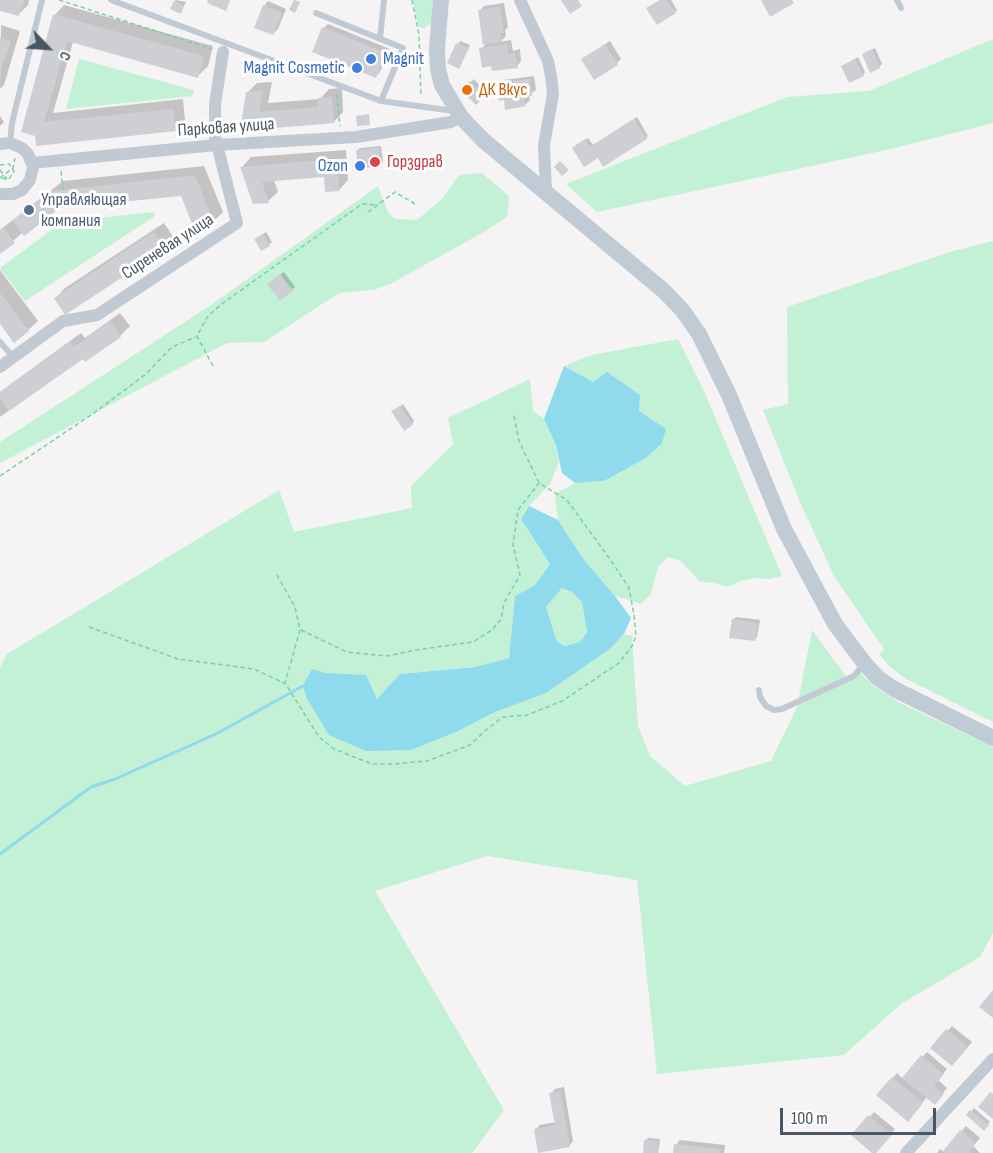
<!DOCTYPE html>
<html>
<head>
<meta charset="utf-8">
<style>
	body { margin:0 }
	#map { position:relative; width:993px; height:1153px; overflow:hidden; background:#f5f3f3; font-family:"Sofia Sans Condensed",sans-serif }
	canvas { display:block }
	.north { position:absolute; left:18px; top:18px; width:60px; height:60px; -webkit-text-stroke:4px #fff; paint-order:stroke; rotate:115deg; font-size:16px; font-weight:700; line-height:24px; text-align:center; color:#4a5661 }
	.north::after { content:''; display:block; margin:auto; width:21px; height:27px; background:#4a5661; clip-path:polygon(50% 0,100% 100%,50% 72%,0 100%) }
	.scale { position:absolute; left:780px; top:1108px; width:156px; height:27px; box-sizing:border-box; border:3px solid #4a5661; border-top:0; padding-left:8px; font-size:18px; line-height:21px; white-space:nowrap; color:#4a5661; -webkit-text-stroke:4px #fff; paint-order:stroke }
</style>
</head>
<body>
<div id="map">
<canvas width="993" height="1153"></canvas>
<div class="north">С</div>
<div class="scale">100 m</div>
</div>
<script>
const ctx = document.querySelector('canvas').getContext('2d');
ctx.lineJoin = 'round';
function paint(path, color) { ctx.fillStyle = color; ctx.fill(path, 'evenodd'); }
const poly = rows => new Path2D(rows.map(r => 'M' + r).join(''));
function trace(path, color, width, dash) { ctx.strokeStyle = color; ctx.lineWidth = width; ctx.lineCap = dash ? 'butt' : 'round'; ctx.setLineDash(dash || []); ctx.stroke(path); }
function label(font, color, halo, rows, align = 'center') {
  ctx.font = font + ' "Sofia Sans Condensed",sans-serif'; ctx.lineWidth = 6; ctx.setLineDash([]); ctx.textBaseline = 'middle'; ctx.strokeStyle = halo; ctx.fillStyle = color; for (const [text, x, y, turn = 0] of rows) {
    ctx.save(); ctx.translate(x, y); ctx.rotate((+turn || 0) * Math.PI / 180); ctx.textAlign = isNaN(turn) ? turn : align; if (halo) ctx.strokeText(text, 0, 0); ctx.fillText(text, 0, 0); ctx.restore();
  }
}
paint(poly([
	[413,0,436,0,432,23,424,28,418,27],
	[993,39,993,123,891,149,597,212,566,184,787,97,869,91],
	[79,59,194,90,192,96,66,109],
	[482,173,509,196,507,217,482,233,392,283,374,290,339,293,264,342,227,343,0,463,0,442,211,305,378,186,389,214,395,219,417,220,443,198,459,175],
	[154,212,155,216,25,301,0,268,62,222],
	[993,241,993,722,906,679,889,666,879,654,884,649,834,576,800,502,763,410,788,404,787,307,953,251],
	[678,339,704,391,782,576,769,579,754,578,740,581,727,587,714,583,700,582,681,561,668,557,658,567,651,594,641,604,615,596,584,560,558,520,555,494,575,483,604,481,623,469,593,383,564,366,592,355],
	[530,379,533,411,544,419,556,445,559,462,550,484,529,506,521,519,550,564,535,585,515,596,509,658,475,667,400,674,377,700,325,673,312,669,411,750,456,732,580,667,611,648,624,634,632,636,638,726,650,756,685,786,771,761,797,707,812,630,849,680,859,672,873,685,900,703,993,747,993,933,980,957,901,1004,844,1055,657,1074,637,880,487,856,375,891,504,1110,472,1153,0,1153,0,667,7,654,279,490,294,532,412,508,411,486,453,444,448,418],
	[562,588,572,592,582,602,587,632,580,642,565,646,558,642,556,639,546,607]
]), '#c3f1d5');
paint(poly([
	[564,366,593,382,607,372,640,395,639,411,666,429,662,443,647,457,604,481,575,483,562,473,556,445,544,419],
	[529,506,558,520,584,560,615,596,631,618,624,634,611,648,546,693,495,712,456,732,411,750,366,751,329,735,307,699,303,686,312,669,325,673,366,675,377,699,400,674,475,667,509,658,515,596,535,585,550,564,521,519],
	[562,588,572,592,582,602,587,632,580,642,565,646,558,642,556,639,546,607]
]), '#90daee');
paint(poly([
	[0,0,29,0,28,5,18,15,0,9],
	[176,0,186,2,181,12,175,1],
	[660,0,671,0,677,10,675,12],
	[268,1,286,9,278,29,273,34,264,6],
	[504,3,508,27,505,30,506,36,500,42,511,40,513,51,520,49,521,61,517,66,492,65,481,49,485,45,480,11,484,6],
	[64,5,213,46,208,66,198,76,73,42,53,113,183,99,185,120,175,130,38,144,55,15],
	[328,24,390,49,380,72,376,76,324,28],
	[1,25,20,31,4,85,0,89],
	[460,41,470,45,459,67,449,62],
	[610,41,621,59,617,63,588,55],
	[875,48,882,64,879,67,863,54],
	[858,57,865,72,863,75,843,66],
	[534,76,536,90,529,95,530,100,525,105,505,98,498,85,503,80],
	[474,79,486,93,476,103,463,90],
	[272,82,268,103,320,99,329,89,342,88,343,112,334,122,241,129,247,93,257,83],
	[0,116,4,122,0,126],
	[637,117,648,136,646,138,598,156,576,145,588,138,593,145],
	[381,146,383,162,380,165,357,151,360,148],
	[346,150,348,180,339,190,325,176,274,180,278,192,268,201,254,202,242,167,251,157],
	[204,166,223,212,213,222,182,194,59,207,23,232,0,253,0,230,63,181],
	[164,223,174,238,165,248,66,313,56,298,65,288],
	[266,232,272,242,269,245,256,239],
	[0,270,38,321,28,330,0,322],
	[284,272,295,287,280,298,272,281],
	[120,313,130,326,120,336,83,357,0,417,0,392,81,333,85,338],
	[403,404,414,421,412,424,396,409],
	[736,617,760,620,757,637,754,640,733,620],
	[952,1026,972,1042,957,1060,933,1048],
	[927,1052,947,1069,938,1080,947,1088,939,1098,927,1097,912,1115,893,1078,897,1073,903,1079],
	[564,1087,573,1141,569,1146,536,1129,540,1125,556,1122,551,1094,555,1089],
	[974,1108,990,1122,984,1129,968,1115],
	[874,1112,895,1129,879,1148,853,1135],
	[966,1126,980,1138,973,1146,980,1153,937,1153,940,1149,944,1152],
	[648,1138,660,1139,658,1153,644,1153,645,1141],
	[680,1140,725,1145,724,1153,675,1153,676,1145]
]), '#0003');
trace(poly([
	[0,854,91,787,115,779,216,734,303,686]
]), '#90daee', 3);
paint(poly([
	[0,0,24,0,19,16,0,11],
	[208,0,230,0,226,11,207,3],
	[294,0,300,2,295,13,289,10],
	[561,0,578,0,582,6,570,14],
	[660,0,667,0,676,13,657,25,646,8],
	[761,0,792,0,794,3,770,17],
	[174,1,184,5,181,14,170,9],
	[263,5,282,13,273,35,254,28],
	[500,7,504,33,500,33,502,42,483,45,478,10],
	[53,14,204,56,198,78,67,41,44,122,173,109,176,131,36,146,35,136,21,132],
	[322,27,386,53,376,78,312,52],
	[0,38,11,41,0,72],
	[456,43,469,48,459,69,447,63],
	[507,44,508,54,515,53,518,68,492,71,491,66,482,68,479,48],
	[605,44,618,65,594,80,581,59],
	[872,49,880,68,870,73,862,54],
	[855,59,864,76,849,83,841,66],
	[530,79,532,96,524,97,526,106,505,110,504,100,499,101,497,84],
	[470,81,485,96,476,105,461,90],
	[263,91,259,112,319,107,318,98,332,97,334,123,240,131,246,92],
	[369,114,370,125,357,126,356,116],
	[634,119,647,139,603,167,598,158,584,167,572,148,585,139,590,147],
	[379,148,381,166,358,169,356,150],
	[337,159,339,191,325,192,324,177,262,182,269,203,253,204,240,167],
	[560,161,569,170,562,176,554,167],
	[195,175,214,223,195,231,181,196,60,208,24,236,13,220,52,191],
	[4,228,15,243,0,254,0,231],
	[154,232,165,249,65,315,54,298],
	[263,234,270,246,261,251,254,239],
	[280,274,293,291,280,301,267,284],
	[0,293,29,331,14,343,0,324],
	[110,321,121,337,85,362,83,359,9,411,0,398,0,392,70,342,74,347],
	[400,406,413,425,404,431,391,411],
	[732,619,758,623,755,641,729,638],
	[993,990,993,1018,979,1007],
	[946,1029,968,1047,952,1066,930,1048],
	[921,1055,944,1074,934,1086,944,1094,935,1105,902,1078],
	[892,1077,923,1103,908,1122,876,1095],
	[560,1091,570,1147,538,1153,534,1129,555,1125,549,1093],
	[990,1092,993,1094,993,1119,978,1107],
	[970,1110,989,1125,984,1131,966,1115],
	[868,1115,892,1135,876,1153,872,1153,851,1135],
	[960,1130,976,1143,970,1151,972,1153,945,1153,943,1151],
	[644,1140,658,1141,657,1153,643,1153],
	[674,1144,721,1149,720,1153,673,1153]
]), '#cdcfd5');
trace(poly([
	[59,0,212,49],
	[412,0,419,35,421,97],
	[337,95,340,126],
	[0,165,9,164,14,171,9,179,0,178],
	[0,170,7,179],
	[61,171,63,190],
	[0,178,13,168,15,158],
	[368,212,395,192,415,204],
	[213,366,197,336,208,316,223,303,362,204,378,205],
	[0,476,94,413,146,374,172,347,196,337],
	[277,575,295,607,300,630,285,683,319,737,334,749,372,764,394,764,427,761,470,745,486,730,503,717,527,715,562,701,619,663,632,646,636,636,634,615,629,588,612,562,567,500,539,483,519,441,514,416],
	[89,627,178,659,254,669,284,683],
	[301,630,347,652,387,656,416,650,473,642,492,630,501,619,504,603,520,575,513,545,518,510,539,483]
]), '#7ad0a6', 1.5, [4.5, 3]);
trace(poly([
	[111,0,381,101,454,111],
	[897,0,901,8],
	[316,13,403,48,381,101],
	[380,39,384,0],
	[10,143,12,123,42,0],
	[0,342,13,357],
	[759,690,760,697,766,706,774,710,782,709,854,676,864,664]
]), '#c1cad2', 6);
trace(poly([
	[520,0,548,61,551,76,553,94,544,145,546,193],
	[0,144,10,143,22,148,28,154,33,167,30,180,22,190,13,194,0,194],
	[32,163,216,145,356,137,451,122,461,117],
	[0,367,63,321,97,315,237,223,215,137,215,104,223,52],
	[906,1153,993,1059]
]), '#c1cad2', 12);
trace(poly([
	[441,0,437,49,438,69,442,85,461,117,483,140,664,291,683,311,699,334,729,395,784,529,835,624,865,664,878,678,894,689,993,738]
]), '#c1cbd6', 16);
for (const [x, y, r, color] of [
	[371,59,6,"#3f7fe0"],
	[357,68,6,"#3f7fe0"],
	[467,90,6,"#e8710a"],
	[375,162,6,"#e0444e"],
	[360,166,6,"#3f7fe0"],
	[29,210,6,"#5c6f8a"]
]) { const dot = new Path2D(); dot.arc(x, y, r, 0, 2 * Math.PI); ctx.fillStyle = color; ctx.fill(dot); trace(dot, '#fff', 2); }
label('18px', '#366cbe', '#fff', [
	["Magnit",383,59,"left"],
	["Magnit Cosmetic",345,68],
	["Ozon",348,166]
], 'right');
label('18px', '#c56008', '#fff', [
	["ДК Вкус",479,90]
], 'left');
label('18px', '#4a5661', '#fff', [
	["Парковая улица",226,128,-4],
	["Сиреневая улица",168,247,-33]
]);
label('18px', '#be3a42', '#fff', [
	["Горздрав",387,162]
], 'left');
label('18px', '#4e5e75', '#fff', [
	["Управляющая",41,200],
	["компания",41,221]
], 'left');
</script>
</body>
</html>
